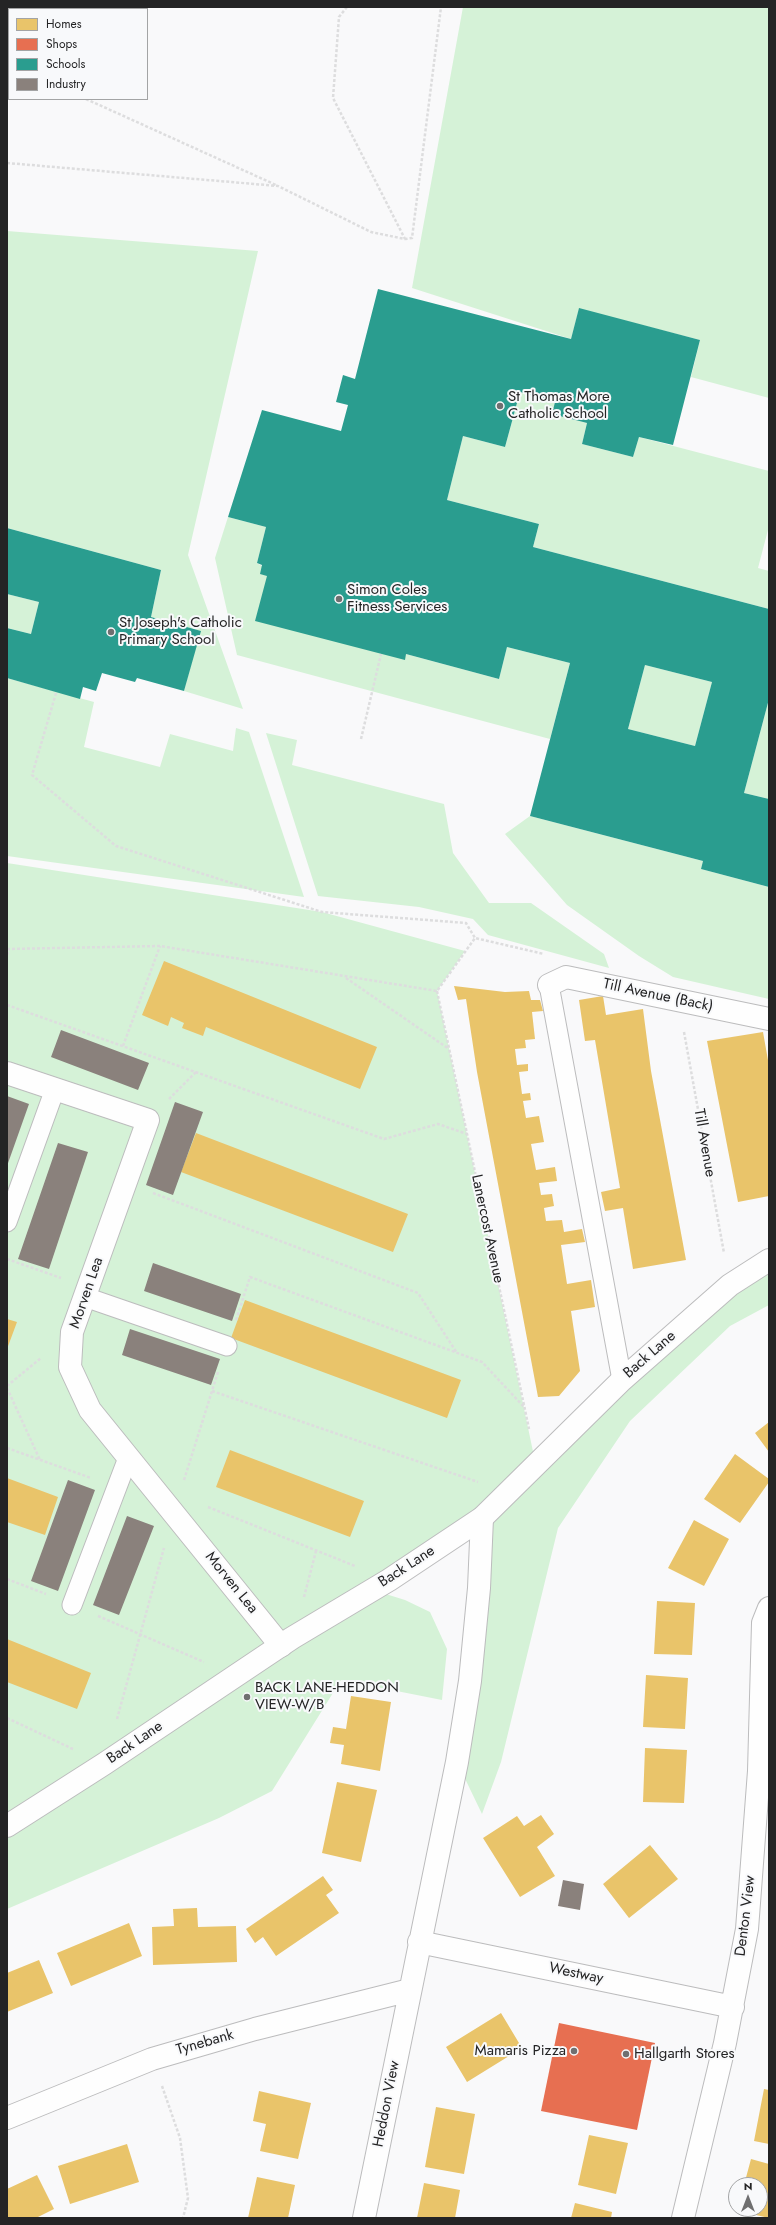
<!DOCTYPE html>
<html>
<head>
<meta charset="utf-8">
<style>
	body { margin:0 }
	#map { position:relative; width:776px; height:2225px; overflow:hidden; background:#f9f9fa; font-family:Jost,sans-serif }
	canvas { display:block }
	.frame { position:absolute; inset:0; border:8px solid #242425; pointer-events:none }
	.legend { position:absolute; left:8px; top:8px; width:140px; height:92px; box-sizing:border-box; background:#f8f9fb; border:1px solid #a3a4a5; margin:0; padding:5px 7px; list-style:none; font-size:12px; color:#242425 }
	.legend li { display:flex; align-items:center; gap:8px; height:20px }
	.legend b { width:20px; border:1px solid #a3a4a5 }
	.north { position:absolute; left:728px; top:2177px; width:40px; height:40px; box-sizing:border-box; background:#f8f9fb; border:1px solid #a3a4a5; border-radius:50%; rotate:0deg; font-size:11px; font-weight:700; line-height:16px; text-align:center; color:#242425 }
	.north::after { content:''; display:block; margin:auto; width:14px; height:18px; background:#6f6f70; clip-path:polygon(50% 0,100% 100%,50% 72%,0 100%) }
</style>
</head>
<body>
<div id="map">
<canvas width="776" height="2225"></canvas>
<div class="frame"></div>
<ul class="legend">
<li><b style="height:11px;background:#e9c46a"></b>Homes</li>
<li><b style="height:11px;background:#e76f51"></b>Shops</li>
<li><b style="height:11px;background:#2a9d8f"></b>Schools</li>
<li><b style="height:11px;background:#8a817c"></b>Industry</li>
</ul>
<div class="north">N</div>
</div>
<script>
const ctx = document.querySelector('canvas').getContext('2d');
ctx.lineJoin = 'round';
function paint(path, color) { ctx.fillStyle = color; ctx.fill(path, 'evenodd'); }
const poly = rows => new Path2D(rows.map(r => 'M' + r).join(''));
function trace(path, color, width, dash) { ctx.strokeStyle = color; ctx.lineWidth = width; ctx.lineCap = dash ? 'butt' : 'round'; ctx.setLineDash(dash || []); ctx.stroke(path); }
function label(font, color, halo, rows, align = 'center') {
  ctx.font = font + ' Jost,sans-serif'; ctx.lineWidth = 4; ctx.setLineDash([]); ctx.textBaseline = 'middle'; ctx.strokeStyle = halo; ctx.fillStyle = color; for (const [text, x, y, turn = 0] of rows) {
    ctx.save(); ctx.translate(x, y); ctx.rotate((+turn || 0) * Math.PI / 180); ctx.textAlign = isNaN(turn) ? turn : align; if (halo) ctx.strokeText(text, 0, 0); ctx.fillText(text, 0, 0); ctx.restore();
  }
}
paint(poly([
	[463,7,769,7,769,398,691,377,700,340,579,309,571,339,412,288],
	[7,231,258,251,188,555,243,709,184,691,200,631,151,617,161,570,7,528],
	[520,392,555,402,552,414,587,423,582,444,633,457,639,437,769,471,769,526,758,568,769,571,769,609,533,547,539,524,447,500,463,436,505,447],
	[228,517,266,527,257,563,406,654,499,679,507,647,570,663,550,739,237,655,215,558],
	[7,594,39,602,31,634,7,628],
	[645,665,712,682,695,746,628,729],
	[7,678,94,702,84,747,160,767,170,734,233,751,236,728,249,732,304,897,7,856],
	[769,699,769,799,744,793],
	[266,733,297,740,292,765,444,804,453,853,489,903,531,903,604,954,609,968,488,935,473,919,419,907,318,896],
	[530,816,703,861,701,869,769,887,769,999,673,977,639,956,567,905,505,834],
	[7,863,322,912,465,951,437,991,536,1466,769,1260,769,1305,730,1326,630,1421,558,1528,501,1762,482,1814,457,1762,482,1518,376,1591,405,1600,430,1612,447,1649,442,1700,341,1680,272,1791,219,1818,7,1909]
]), '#d5f2d7');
paint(poly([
	[164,961,377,1047,360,1089,206,1027,203,1036,182,1028,184,1023,171,1017,168,1026,142,1015],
	[454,986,505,992,529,991,531,1000,540,1000,543,1011,532,1012,535,1039,525,1040,526,1048,515,1049,517,1065,528,1064,528,1071,519,1072,522,1094,530,1093,531,1100,523,1101,526,1118,539,1116,544,1142,531,1144,536,1170,555,1167,557,1181,539,1183,541,1195,552,1194,554,1206,544,1208,546,1221,562,1220,564,1232,582,1229,585,1242,561,1245,567,1284,591,1280,595,1307,571,1311,580,1371,559,1396,538,1397,477,1072,466,999,458,1000],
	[603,996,606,1015,643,1009,651,1071,686,1260,633,1269,623,1208,605,1211,601,1192,620,1188,595,1040,585,1041,579,1000],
	[763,1032,769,1066,769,1196,738,1202,707,1041],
	[196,1133,408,1214,393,1252,181,1172],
	[245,1300,461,1380,447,1418,231,1338],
	[7,1319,17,1322,7,1349],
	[769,1422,769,1452,755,1433],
	[230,1450,364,1501,350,1537,216,1487],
	[735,1454,769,1479,769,1482,740,1523,704,1499],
	[7,1478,58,1497,45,1535,7,1522],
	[694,1520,729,1539,704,1586,668,1568],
	[657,1601,695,1603,692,1655,654,1654],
	[7,1639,91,1673,77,1709,7,1682],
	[646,1675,688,1678,685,1729,643,1727],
	[351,1696,391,1702,380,1771,341,1764,344,1745,330,1743,333,1727,346,1729],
	[645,1748,687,1750,684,1803,643,1802],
	[337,1782,377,1790,361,1862,322,1853],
	[541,1815,554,1834,537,1847,555,1876,520,1897,483,1838,517,1816,524,1826],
	[650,1845,678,1879,629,1918,603,1884],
	[323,1876,333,1890,326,1895,339,1913,276,1956,263,1937,255,1943,246,1929],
	[197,1908,198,1927,236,1926,237,1962,153,1965,152,1927,174,1926,173,1909],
	[129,1923,142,1956,71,1986,57,1953],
	[39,1960,53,1993,7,2012,7,1973],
	[501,2013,522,2048,467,2082,446,2047],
	[764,2089,769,2090,769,2144,754,2141],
	[259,2091,311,2103,298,2159,260,2151,266,2124,253,2121],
	[436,2107,475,2114,464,2174,425,2167],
	[589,2135,628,2143,616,2194,578,2185],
	[127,2144,139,2182,70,2204,58,2166],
	[751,2159,769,2164,769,2218,739,2211,760,2209,760,2185,744,2185],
	[37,2175,54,2209,36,2218,7,2218,7,2189],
	[257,2177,295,2185,288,2218,248,2218],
	[424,2183,460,2190,455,2218,417,2218],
	[575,2203,612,2212,611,2218,571,2218]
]), '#e9c46a');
paint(poly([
	[559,2023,655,2043,637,2130,541,2111]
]), '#e76f51');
paint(poly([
	[378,289,571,339,579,308,700,340,673,445,639,437,633,457,582,444,587,423,552,414,555,402,520,392,505,447,463,436,447,500,539,524,533,547,769,609,769,699,744,793,769,799,769,887,701,869,703,861,530,816,570,663,507,647,499,679,406,654,405,660,255,621,267,576,260,574,262,565,257,563,266,527,228,517,262,410,341,431,348,405,336,402,343,375,355,379],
	[645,665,712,682,695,746,628,729],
	[7,528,161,570,151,617,201,631,184,691,137,678,135,682,102,673,96,691,83,687,80,699,7,678,7,628,31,634,39,602,7,594]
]), '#2a9d8f');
paint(poly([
	[61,1030,149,1063,138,1090,51,1057],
	[7,1096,29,1104,7,1166],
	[175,1102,203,1112,173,1195,146,1185],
	[58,1143,88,1152,49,1269,18,1259],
	[153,1263,241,1294,232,1321,144,1291],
	[130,1329,220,1359,211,1385,122,1355],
	[68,1480,95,1490,58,1591,31,1581],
	[127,1516,154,1526,119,1615,93,1605],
	[563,1880,584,1884,580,1910,558,1906]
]), '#8a817c');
const lane = poly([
	[549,985,622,1380],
	[7,1222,55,1089],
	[85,1297,227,1346],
	[72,1605,128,1458]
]);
const street = poly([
	[549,985,566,977,769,1019],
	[7,1073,148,1120,72,1332,70,1367,90,1410,281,1646],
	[419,1942,733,2007],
	[7,2118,152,2059,255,2029,410,1990],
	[364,2218,457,1762,470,1681,479,1588,482,1518],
	[683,2218,725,2043,747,1929,759,1771,763,1623,769,1608]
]);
const secondary = poly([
	[7,1826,104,1764,292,1638,389,1580,482,1518,622,1380,730,1285,769,1260]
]);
trace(lane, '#bcbcbd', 21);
trace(street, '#bcbcbd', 24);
trace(secondary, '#bcbcbd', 24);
trace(poly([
	[347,7,339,17,333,98,405,239],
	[7,64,9,64],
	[86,99,276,185],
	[7,163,278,186,371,232,405,239,412,238,441,7],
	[56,693,32,775,116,846,322,912,466,923,475,938],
	[361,739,381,654],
	[7,949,160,946,437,991,475,938,544,954],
	[7,955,9,949],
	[346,978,449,1049],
	[437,991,529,1429],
	[7,1005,384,1139,438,1124,467,1134],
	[684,1032,724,1253],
	[123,1046,160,946],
	[169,1099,197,1071],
	[153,1193,418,1293,457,1353],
	[7,1259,61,1278],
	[236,1320,250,1277,482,1362,525,1408],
	[218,1372,212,1391,478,1482],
	[7,1386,41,1358],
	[7,1388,40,1460],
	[7,1448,91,1478],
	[184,1480,212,1391],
	[208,1507,355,1566],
	[7,1579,46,1594],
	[304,1597,316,1551],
	[98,1616,204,1662],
	[7,1718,73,1749],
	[117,1719,164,1548],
	[162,2086,180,2138,188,2198,183,2218]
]), '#ddddde', 2.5, [3, 2]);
trace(lane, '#fefefe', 19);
trace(street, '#fefefe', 22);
trace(secondary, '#fefefe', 22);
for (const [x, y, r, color] of [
	[500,406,4,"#6f6f70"],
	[339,599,4,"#6f6f70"],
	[111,632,4,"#6f6f70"],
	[247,1697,4,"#6f6f70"],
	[574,2051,4,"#6f6f70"],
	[626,2054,4,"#6f6f70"]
]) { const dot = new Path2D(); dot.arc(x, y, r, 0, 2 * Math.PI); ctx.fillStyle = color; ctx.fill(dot); trace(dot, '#f8f9fb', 1.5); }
label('15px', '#242425', '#f8f9fb', [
	["St Thomas More",508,397],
	["Catholic School",508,414],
	["Simon Coles",347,590],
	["Fitness Services",347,607],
	["St Joseph's Catholic",119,623],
	["Primary School",119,640],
	["BACK LANE-HEDDON",255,1688],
	["VIEW-W/B",255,1705],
	["Mamaris Pizza",566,2051,"right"],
	["Hallgarth Stores",634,2054]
], 'left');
label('15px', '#242425', '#f8f9fb', [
	["Till Avenue (Back)",658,996,12],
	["Till Avenue",704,1143,80],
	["Lanercost Avenue",487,1229,78],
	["Morven Lea",87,1293,-71],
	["Back Lane",650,1355,-41],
	["Back Lane",407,1567,-33],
	["Morven Lea",231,1583,51],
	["Back Lane",135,1743,-34],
	["Denton View",746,1916,-83],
	["Westway",576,1974,12],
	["Tynebank",205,2043,-16],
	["Heddon View",387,2104,-79]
]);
</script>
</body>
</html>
